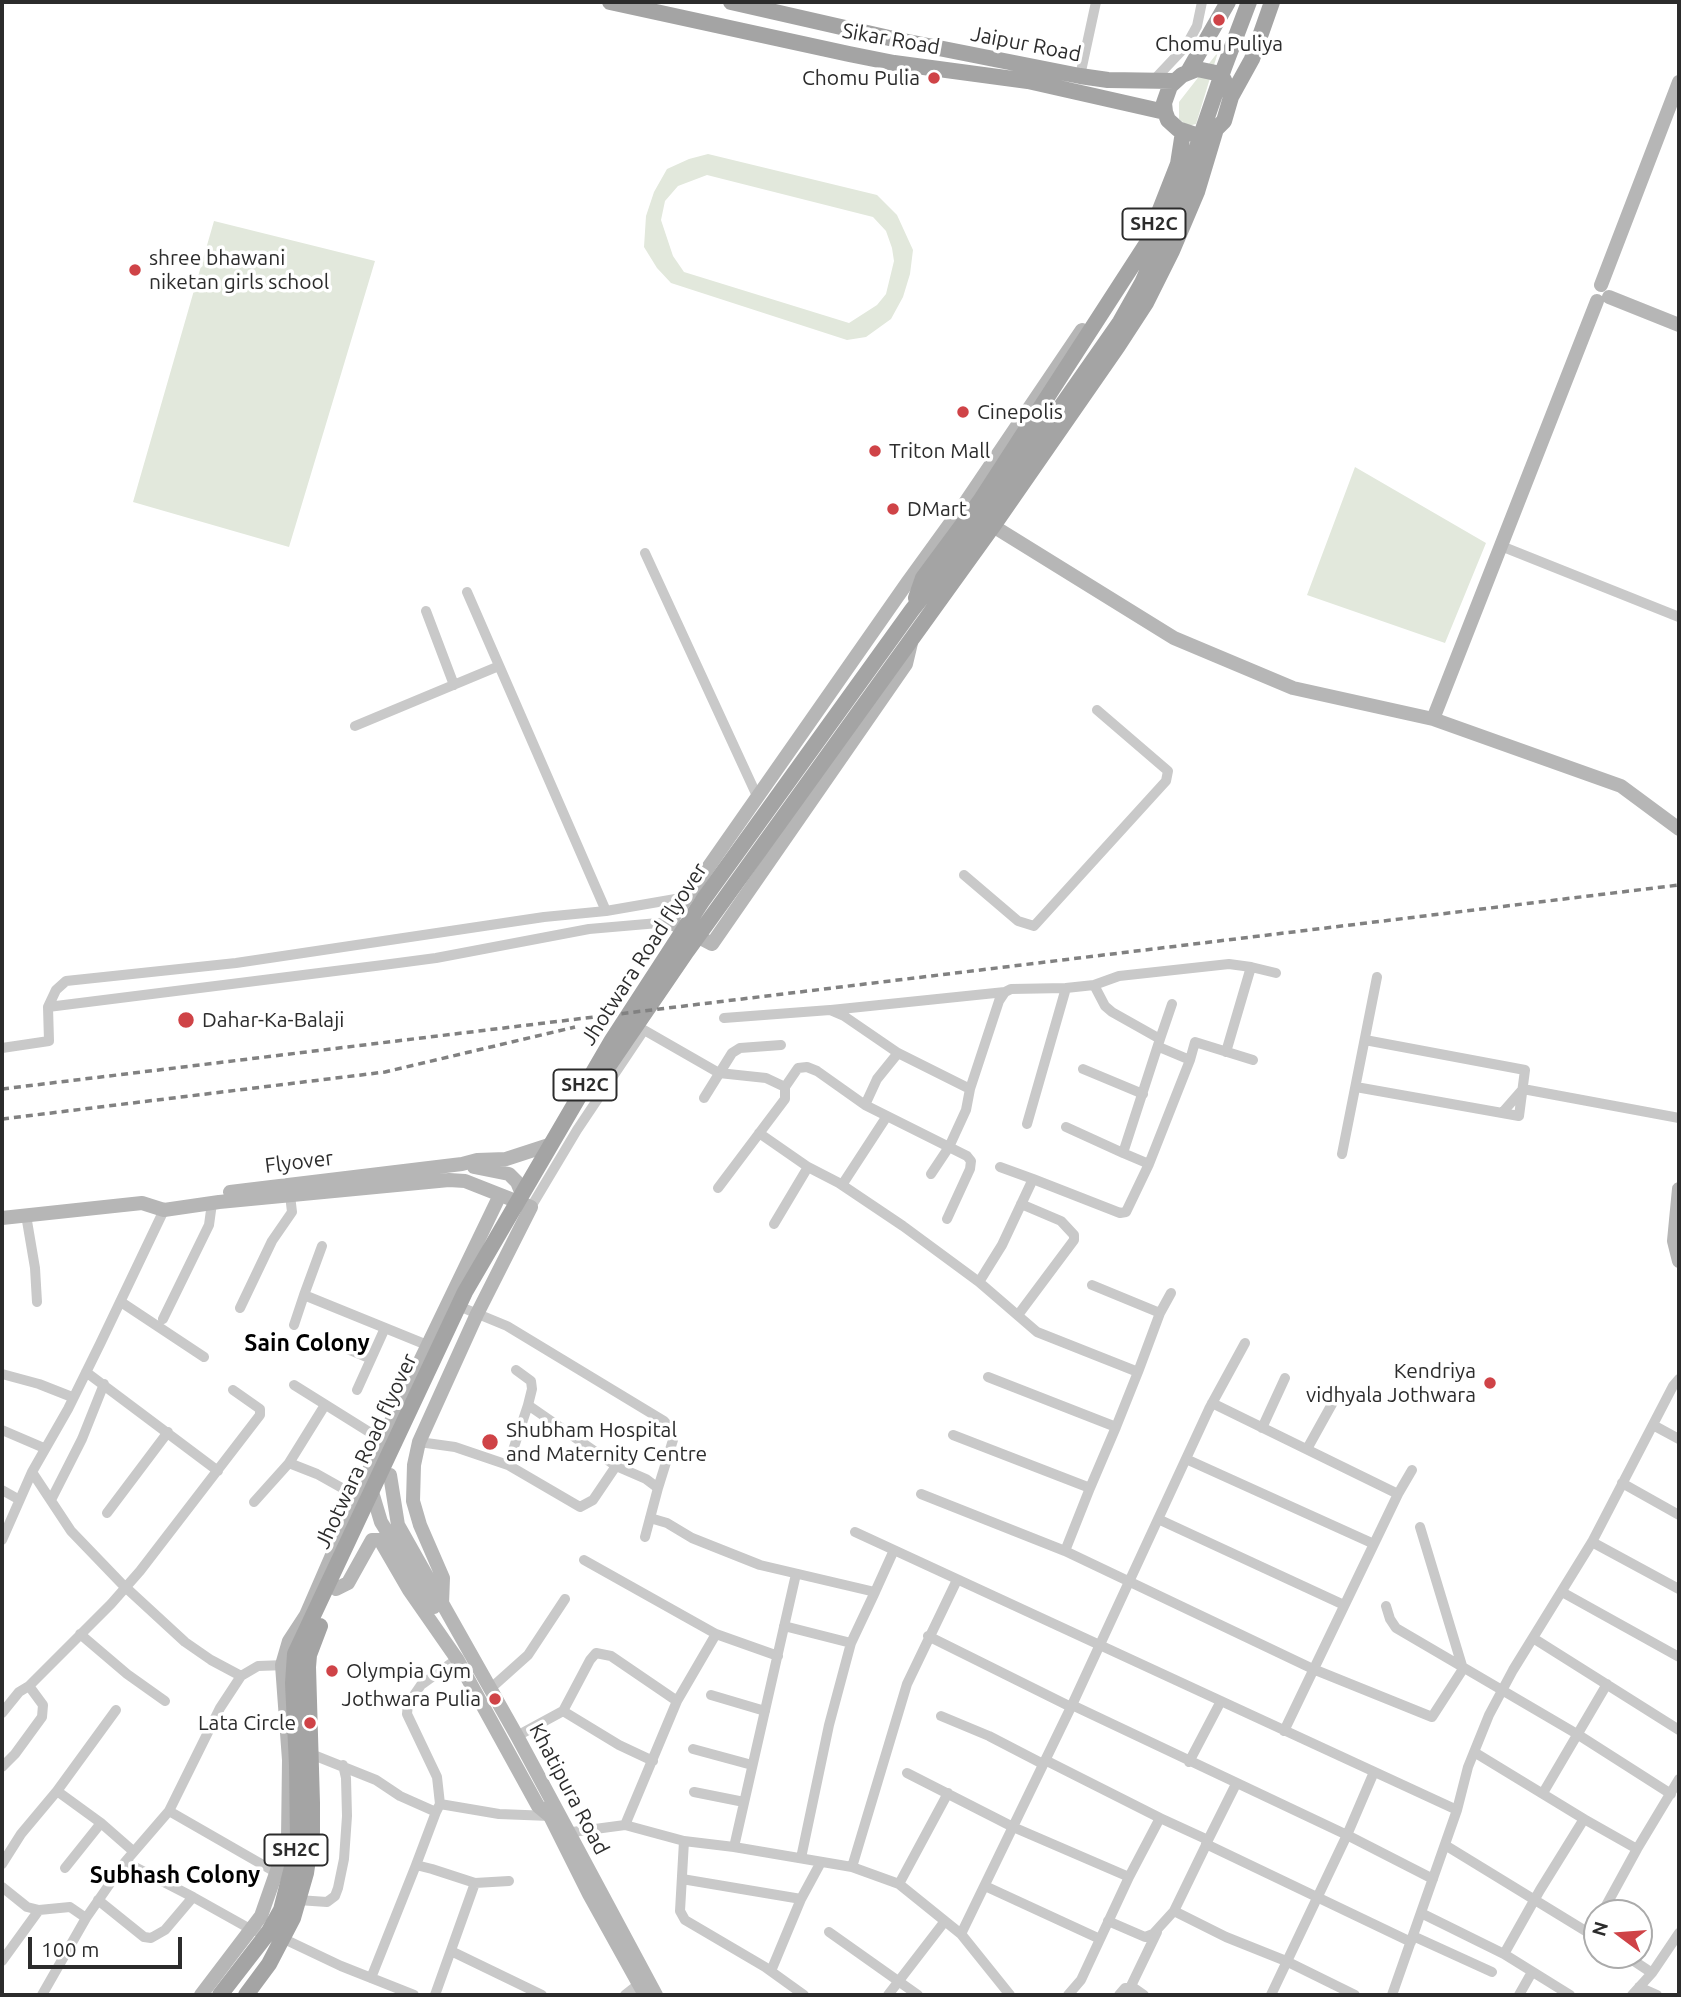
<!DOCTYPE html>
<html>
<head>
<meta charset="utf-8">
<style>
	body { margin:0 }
	#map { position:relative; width:1681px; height:1997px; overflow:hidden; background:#fff; font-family:Ubuntu,sans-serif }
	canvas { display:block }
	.frame { position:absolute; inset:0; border:4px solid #2c2c2c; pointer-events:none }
	.north { position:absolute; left:1583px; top:1899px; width:70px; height:70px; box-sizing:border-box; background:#fff; border:2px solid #ababab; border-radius:50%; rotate:286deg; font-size:19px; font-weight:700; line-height:28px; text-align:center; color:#2c2c2c }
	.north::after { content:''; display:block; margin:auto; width:24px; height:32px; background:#cf4347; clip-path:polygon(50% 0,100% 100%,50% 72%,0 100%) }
	.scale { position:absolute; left:28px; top:1937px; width:154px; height:32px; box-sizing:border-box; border:4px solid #2c2c2c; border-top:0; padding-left:9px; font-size:21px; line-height:24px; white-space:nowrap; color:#2c2c2c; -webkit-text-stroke:5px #fff; paint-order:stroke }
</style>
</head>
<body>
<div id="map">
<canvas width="1681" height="1997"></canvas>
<div class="frame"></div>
<div class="north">N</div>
<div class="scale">100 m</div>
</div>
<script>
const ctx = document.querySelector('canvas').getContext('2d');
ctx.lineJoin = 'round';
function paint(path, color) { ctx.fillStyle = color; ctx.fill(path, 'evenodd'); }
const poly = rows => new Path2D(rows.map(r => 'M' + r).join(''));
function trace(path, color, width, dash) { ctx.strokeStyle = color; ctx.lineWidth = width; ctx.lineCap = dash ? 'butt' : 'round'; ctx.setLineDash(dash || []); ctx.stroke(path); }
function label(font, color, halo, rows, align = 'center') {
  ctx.font = font + ' Ubuntu,sans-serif'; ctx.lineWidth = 7; ctx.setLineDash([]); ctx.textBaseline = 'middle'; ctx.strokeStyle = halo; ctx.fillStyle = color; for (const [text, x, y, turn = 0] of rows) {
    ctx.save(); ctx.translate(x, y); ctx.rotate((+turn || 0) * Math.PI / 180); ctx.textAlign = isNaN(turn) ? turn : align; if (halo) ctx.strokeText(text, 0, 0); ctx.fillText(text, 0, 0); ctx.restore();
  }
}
paint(poly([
	[1218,52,1196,124,1188,126,1179,119,1179,102],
	[708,154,877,195,897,215,913,250,910,274,903,297,891,319,866,337,847,340,671,283,657,268,644,247,646,216,654,192,667,169,689,159],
	[707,175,873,217,886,231,892,248,894,261,886,294,877,305,849,323,684,272,673,256,661,220,665,201,678,186],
	[214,221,375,261,289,547,133,502],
	[1355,467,1486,543,1445,643,1307,595]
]), '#e2e8dc');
trace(poly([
	[1080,76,1096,2],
	[1152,82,1186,46,1197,26,1202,2],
	[1501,546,1679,617],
	[645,553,757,796],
	[467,592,606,911],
	[426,611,454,685],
	[355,726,499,666],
	[964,875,1018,921,1034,926,1166,781,1168,771,1097,710],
	[1251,967,1276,973],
	[1094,985,1119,976,1229,964,1251,967,1226,1052],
	[1066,988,1094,985,1105,1006,1112,1012,1160,1039,1123,1153,1066,1127],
	[48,1007,383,965,436,958,589,929,670,922],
	[831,1010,1005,992],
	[724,1018,830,1010,844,1016,898,1053,970,1089],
	[1160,1039,1172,1004],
	[2,1048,49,1041,48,1007,56,990,66,981,236,963,544,917,606,911,687,897],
	[1190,1060,1195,1042,1253,1060],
	[1083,1069,1143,1094],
	[785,1087,798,1068,807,1067,817,1071,865,1105,877,1079,898,1053],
	[1356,1087,1519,1116,1525,1070,1365,1040],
	[704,1098,732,1053,740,1048,781,1045],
	[865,1105,949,1147,966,1110,970,1089,999,1001,1005,992,1011,989,1066,988,1027,1124],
	[1502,1113,1523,1089,1679,1118],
	[759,1133,808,1167,774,1224],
	[1342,1154,1377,977],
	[1149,1164,1190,1060,1159,1047],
	[808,1167,839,1183,903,1226,979,1282,1037,1332,1138,1372,1160,1313,1092,1285],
	[931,1174,949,1147,967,1156,971,1161,970,1169,947,1219],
	[1033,1179,1120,1213,1126,1212,1149,1164,1123,1153],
	[842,1185,887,1116],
	[531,1207,577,1130,644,1030,719,1073,766,1078,785,1087,785,1099,718,1188],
	[164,1210,100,1344,68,1409,32,1472,71,1531,122,1584,185,1642,211,1660,241,1676,258,1666,286,1665],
	[26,1215,35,1268,37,1302],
	[322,1246,304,1295,427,1345],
	[979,1282,1002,1245,1033,1179,1000,1167],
	[121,1302,204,1357],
	[456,1305,507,1326,664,1421,671,1429,673,1440,658,1488],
	[240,1308,272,1241,292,1212,290,1195],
	[1160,1313,1171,1293],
	[1018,1315,1074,1240,1074,1235,1061,1221,1021,1204],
	[163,1319,209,1225,212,1203],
	[294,1325,304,1295],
	[333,1343,371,1359],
	[516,1370,531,1381,532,1389,528,1405,616,1466],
	[86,1372,218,1471],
	[2,1374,39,1384,72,1397],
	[988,1377,1116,1427,1138,1372],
	[294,1385,382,1440],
	[357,1390,385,1328],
	[1212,1403,1398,1494],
	[1653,1425,1679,1439],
	[1262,1428,1285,1378],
	[2,1430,44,1448],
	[953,1435,1090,1488,1116,1427],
	[419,1442,455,1447,508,1465,580,1507,593,1500,616,1466,646,1479,658,1488,645,1537],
	[1307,1449,1332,1404],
	[1186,1459,1374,1544],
	[289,1463,325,1405],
	[508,1465,528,1405],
	[1622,1483,1679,1515],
	[2,1490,18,1499],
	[921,1494,1065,1551,1313,1669,1432,1717,1463,1669,1420,1527],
	[51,1500,82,1439,104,1384],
	[254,1502,289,1463,317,1474,358,1497],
	[107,1513,168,1432],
	[650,1518,667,1523,692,1538,760,1565,875,1592,851,1643,784,1626],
	[1158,1519,1344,1605],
	[855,1532,1457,1810],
	[2,1540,32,1472],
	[1592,1542,1679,1589],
	[1065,1551,1090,1488],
	[584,1560,716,1634,778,1656],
	[875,1592,894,1550],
	[1562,1592,1679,1657],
	[1386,1606,1390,1619,1396,1628,1577,1734,1671,1794],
	[80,1634,127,1674,165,1701],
	[928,1636,1071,1707],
	[1533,1638,1679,1730],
	[490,1689,528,1655,565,1599],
	[711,1695,765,1711],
	[1072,1705,1347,1835,1374,1772],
	[563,1711,619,1745,653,1761],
	[2,1713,19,1692,29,1686],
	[941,1716,989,1736,1043,1764],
	[1284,1731,1398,1494,1412,1470],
	[517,1736,563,1711,590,1660,596,1653,611,1656,677,1701],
	[693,1749,752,1765],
	[311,1754,376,1780,400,1796,436,1812,416,1865],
	[1045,1760,1160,1818,1129,1877],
	[1189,1762,1221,1701],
	[2,1767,15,1754,42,1717,43,1705,29,1686,111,1604,140,1571,260,1415,260,1409,233,1390],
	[907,1773,1013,1827,1129,1877,1081,1980,1068,1995],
	[57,1791,101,1823,133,1851],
	[694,1792,744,1802],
	[1543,1793,1607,1684],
	[440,1804,499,1814,550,1816],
	[169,1811,277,1873],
	[436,1812,440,1804,437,1777,407,1714,408,1704,421,1685,457,1659],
	[1160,1818,1208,1840,1236,1784],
	[1584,1819,1637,1849,1602,1913],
	[625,1825,684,1841,734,1847,796,1574],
	[565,1833,625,1825,677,1701,716,1634],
	[684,1841,680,1911,685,1920,765,1967,804,1995],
	[1206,1844,1411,1942],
	[1445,1845,1597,1938],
	[734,1847,852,1867,907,1684,957,1580],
	[1637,1849,1679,1779],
	[801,1858,829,1725,851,1643],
	[2,1864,21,1834,57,1791,116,1710],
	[852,1867,899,1884,948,1793],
	[65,1868,101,1823],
	[682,1879,801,1899],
	[475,1883,509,1881],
	[899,1884,961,1934,1072,1705,1209,1409,1245,1343],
	[985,1886,1100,1939],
	[2,1887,27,1907,39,1910,70,1907,86,1918],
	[193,1897,125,1862,169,1811,220,1708,241,1676],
	[98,1900,144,1937,151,1938,165,1930,193,1897,252,1930,282,1938,341,1966,414,1995],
	[298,1900,327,1902,335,1896,338,1888,344,1859,347,1816,346,1778,343,1765],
	[1174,1911,1226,1937,1286,1961,1355,1995],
	[1421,1913,1504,1954,1540,1890,1584,1819,1474,1752],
	[1108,1921,1145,1937,1153,1934,1174,1911,1208,1841],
	[829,1932,918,1995],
	[961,1934,1010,1995],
	[1413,1936,1492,1972],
	[451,1951,542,1995],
	[1504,1954,1570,1995],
	[1625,1955,1652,1973,1632,1995],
	[2,1961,39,1910],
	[771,1971,801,1899,821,1862],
	[1652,1973,1679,1933],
	[371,1978,416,1865,432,1869,475,1883,435,1995],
	[1639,1987,1657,1995],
	[1130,1988,1157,1932],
	[42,1995,86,1918,125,1862],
	[625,1995,639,1984],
	[888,1995,945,1921],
	[1119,1995,1125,1988,1134,1988,1144,1995],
	[1271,1995,1347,1835,1433,1879],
	[1392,1995,1457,1810,1468,1767,1489,1715,1513,1670,1592,1542,1673,1386,1679,1379],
	[1519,1995,1532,1972]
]), '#c9c9c9', 10);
trace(poly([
	[1601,285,1679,82],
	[1609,297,1679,325],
	[1597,301,1433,719,1621,786,1679,829],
	[993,526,1174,638,1293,688,1433,719],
	[911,643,906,664,712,944,670,922,907,583,967,500,1082,330],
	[474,1167,509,1174,517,1182,522,1194],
	[1679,1189,1674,1241,1679,1261],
	[230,1192,462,1164,477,1160,506,1159,549,1145],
	[2,1218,142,1203,164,1210,219,1202,449,1180,465,1181,531,1207,477,1314,419,1442,414,1465,413,1501,420,1525,443,1578,442,1604],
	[390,1475,398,1525,517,1736,656,1995],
	[372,1492,381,1522,434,1607],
	[336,1589,348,1583,372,1540,380,1540,409,1590,457,1659,538,1806,550,1816,589,1894,645,1995],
	[201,1995,261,1916,288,1839,289,1760,282,1665,289,1641,306,1615,382,1440,500,1195]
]), '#b6b6b6', 14);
trace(poly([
	[610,2,849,54,894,63,1028,81,1165,112],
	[731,2,898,40,1080,76,1108,80,1174,81],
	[1188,72,1228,2],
	[1231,97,1224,80,1216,73,1197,69,1182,75,1170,86,1164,103,1165,112,1168,120,1178,129,1196,135,1204,135,1216,129,1224,121,1231,97,1252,59,1272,2],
	[916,598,923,578,980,501,1147,243,1178,164,1183,132],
	[601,1077,687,951,993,526,1118,346,1146,303,1172,251,1197,192,1216,129],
	[220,1995,268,1933,281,1910,298,1844,297,1765,293,1683,295,1654,465,1292,612,1040,703,900,912,610,976,528,1120,322,1142,283,1177,205,1224,68,1249,2],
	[246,1995,269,1964,293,1918,306,1873,312,1832,312,1803,308,1667,309,1655,320,1626]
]), '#a4a4a4', 16);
trace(poly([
	[2,1089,1679,885],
	[2,1119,385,1072,575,1027]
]), '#818181', 3.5, [7, 5]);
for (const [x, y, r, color] of [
	[1219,20,7,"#cf4347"],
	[934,78,7,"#cf4347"],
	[135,270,7,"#cf4347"],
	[963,412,7,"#cf4347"],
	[875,451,7,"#cf4347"],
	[893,509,7,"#cf4347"],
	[186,1020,9,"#cf4347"],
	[1490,1383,7,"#cf4347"],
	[490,1442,9,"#cf4347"],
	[332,1671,7,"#cf4347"],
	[495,1699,7,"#cf4347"],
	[310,1723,7,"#cf4347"]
]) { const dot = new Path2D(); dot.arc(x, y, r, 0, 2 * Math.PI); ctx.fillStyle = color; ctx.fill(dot); trace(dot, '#fff', 2.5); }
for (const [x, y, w] of [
	[1154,224,63],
	[585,1085,63],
	[296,1850,63]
]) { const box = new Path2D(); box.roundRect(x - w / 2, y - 15.5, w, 31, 5); ctx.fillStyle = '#fff'; ctx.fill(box); trace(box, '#2c2c2c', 2); }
label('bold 19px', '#2c2c2c', null, [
	["SH2C",1154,224],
	["SH2C",585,1085],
	["SH2C",296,1850]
]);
label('21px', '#2c2c2c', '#fff', [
	["Sikar Road",891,39,10],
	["Jaipur Road",1026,44,11],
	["Jhotwara Road flyover",644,954,-57],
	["Flyover",299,1162,-7],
	["Jhotwara Road flyover",366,1451,-65],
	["Khatipura Road",569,1789,62]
]);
label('21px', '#2c2c2c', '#fff', [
	["Chomu Puliya",1219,44,"center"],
	["Chomu Pulia",920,78,"right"],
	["shree bhawani",149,258],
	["niketan girls school",149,282],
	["Cinepolis",977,412],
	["Triton Mall",889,451],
	["DMart",907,509],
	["Dahar-Ka-Balaji",202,1020],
	["Kendriya",1476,1371,"right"],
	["vidhyala Jothwara",1476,1395,"right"],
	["Shubham Hospital",506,1430],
	["and Maternity Centre",506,1454],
	["Olympia Gym",346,1671],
	["Jothwara Pulia",481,1699,"right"],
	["Lata Circle",296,1723,"right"]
], 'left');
label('bold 23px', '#000', '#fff', [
	["Sain Colony",307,1343],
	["Subhash Colony",175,1875]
]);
</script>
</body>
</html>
